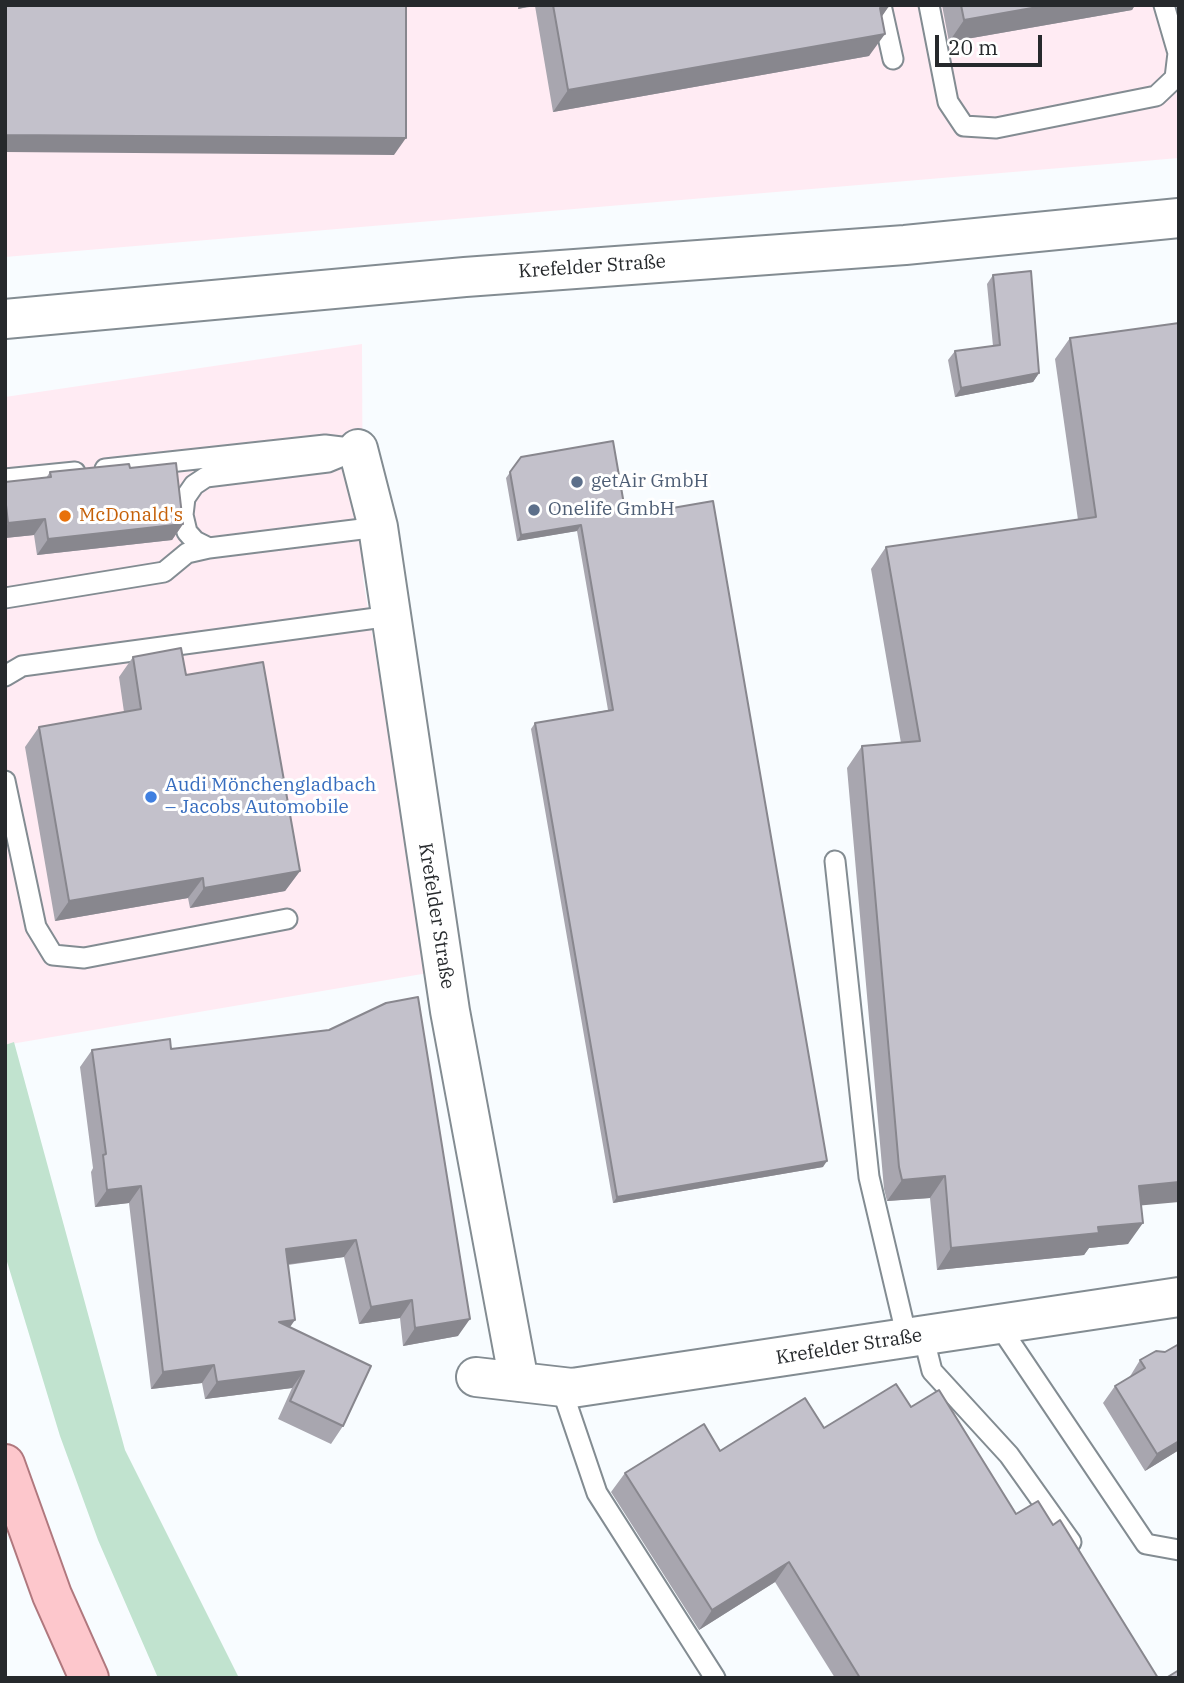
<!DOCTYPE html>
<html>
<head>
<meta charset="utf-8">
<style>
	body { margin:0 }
	#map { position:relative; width:1184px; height:1683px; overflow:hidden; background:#f8fcff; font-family:"IBM Plex Serif",serif }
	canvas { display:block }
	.frame { position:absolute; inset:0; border:7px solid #26292c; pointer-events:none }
	.scale { position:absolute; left:935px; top:35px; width:107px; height:32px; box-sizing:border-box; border:4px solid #26292c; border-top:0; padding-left:9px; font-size:21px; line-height:24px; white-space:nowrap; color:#26292c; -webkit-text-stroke:5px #fff; paint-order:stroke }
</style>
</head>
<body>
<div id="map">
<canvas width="1184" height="1683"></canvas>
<div class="frame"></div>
<div class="scale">20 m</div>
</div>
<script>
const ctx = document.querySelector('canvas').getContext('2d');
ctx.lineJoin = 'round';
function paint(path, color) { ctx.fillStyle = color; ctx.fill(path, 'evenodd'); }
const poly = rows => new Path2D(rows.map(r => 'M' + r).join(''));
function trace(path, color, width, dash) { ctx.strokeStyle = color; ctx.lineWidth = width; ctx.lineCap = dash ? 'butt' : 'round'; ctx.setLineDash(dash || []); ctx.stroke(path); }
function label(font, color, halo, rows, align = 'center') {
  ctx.font = font + ' "IBM Plex Serif",serif'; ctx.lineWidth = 6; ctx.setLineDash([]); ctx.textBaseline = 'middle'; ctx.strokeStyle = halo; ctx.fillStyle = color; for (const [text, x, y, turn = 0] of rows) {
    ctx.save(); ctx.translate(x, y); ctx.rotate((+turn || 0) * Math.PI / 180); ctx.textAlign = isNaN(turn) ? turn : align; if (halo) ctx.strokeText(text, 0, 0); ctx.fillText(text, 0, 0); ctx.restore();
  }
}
paint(poly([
	[5,5,1179,5,1179,158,5,257],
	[362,344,363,579,428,973,5,1045,5,397]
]), '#ffebf3');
paint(poly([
	[14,1042,125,1450,239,1678,158,1678,98,1540,60,1436,5,1255,5,1045]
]), '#c1e3cf');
const service = poly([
	[881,5,893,59],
	[929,5,948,102,964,126,996,128,1156,96,1175,78,1178,53,1164,5],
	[105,469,325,445,358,449],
	[5,479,75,472],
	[209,548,195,541,187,532,183,515,185,498,194,485,206,477,328,462,357,450],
	[5,598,164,572,187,553,209,548,378,527],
	[5,676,22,666,391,616],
	[5,781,36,927,53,955,84,958,287,919],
	[835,861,869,1177,907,1338],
	[998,1324,1146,1544,1179,1550],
	[923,1335,932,1371,1009,1455,1071,1542],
	[561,1387,597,1493,715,1678]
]);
const minor = poly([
	[358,449,378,527,450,1011,519,1382],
	[476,1377,572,1388,1179,1297]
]);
const tertiary = poly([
	[5,319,465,277,905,245,1179,218]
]);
const primary = poly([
	[5,1464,52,1595,89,1678]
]);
trace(service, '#838c92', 23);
trace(minor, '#838c92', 42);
trace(tertiary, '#838c92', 42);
trace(primary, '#b0787e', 42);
trace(service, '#fff', 19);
trace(minor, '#fff', 38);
trace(tertiary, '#fff', 38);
trace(primary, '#fdc7cc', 38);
paint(poly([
	[518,5,888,5,889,6,881,17,869,56,553,112,535,6,518,9],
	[942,5,1135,5,1132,10,949,42],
	[993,275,1039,373,1033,382,955,397,948,360,955,351,993,346,987,284],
	[1179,323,1141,1206,1128,1244,1089,1248,1084,1255,937,1270,930,1198,887,1201,884,1189,847,768,862,746,901,743,871,569,886,547,1078,520,1055,359,1070,338],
	[521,457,626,516,823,1167,613,1203,531,729,535,723,608,710,577,531,517,541,506,478],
	[130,468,183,524,172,540,37,555,34,535,5,538,5,482,46,478,50,472],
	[133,657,186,675,300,871,285,891,190,908,188,898,55,921,25,747,39,727,124,712,119,677],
	[171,1049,458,1336,403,1346,400,1318,359,1324,344,1257,288,1265,289,1327,343,1426,331,1444,278,1419,292,1388,205,1399,202,1383,151,1389,129,1203,95,1207,91,1172,93,1168,80,1067,92,1050],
	[1165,1352,1179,1450,1145,1471,1103,1403,1115,1386,1129,1378,1140,1360],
	[911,1407,1016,1514,1053,1525,1158,1678,835,1678,775,1582,699,1630,611,1492,625,1473,824,1428]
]), '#a8a6af');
paint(poly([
	[521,5,535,5,518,9],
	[1049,5,1135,5,1132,10,949,42,964,20],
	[889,6,874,28,880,8],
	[885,34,869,56,553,112,568,90],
	[5,135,406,138,394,155,5,152],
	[1039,373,1033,382,955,397,961,388],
	[45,519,34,535,5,538,5,528,8,523],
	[183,524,172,540,37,555,48,539],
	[581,525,577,531,517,541,521,535],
	[300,871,285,891,190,908,204,888],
	[203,878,188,898,55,921,69,901],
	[827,1161,823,1167,613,1203,617,1197],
	[945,1176,930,1198,887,1201,902,1180],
	[1179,1182,1179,1202,1124,1207,1139,1186],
	[141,1186,129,1203,95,1207,107,1190],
	[1143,1223,1128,1244,1089,1248,1084,1255,937,1270,951,1248,1098,1227],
	[356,1240,344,1257,274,1266,286,1249],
	[412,1300,400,1318,359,1324,371,1307],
	[470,1319,458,1336,403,1346,415,1328],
	[295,1320,283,1337,279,1322],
	[214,1365,202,1383,151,1389,163,1372],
	[304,1371,292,1388,205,1399,217,1382],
	[1179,1441,1179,1450,1145,1471,1157,1454],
	[789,1562,775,1582,699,1630,712,1610]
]), '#88878e');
const building = poly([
	[5,5,406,5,406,138,5,135,5,5],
	[553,5,888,5,889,6,880,8,885,34,568,90,553,5],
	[961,5,1049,5,964,20,961,5],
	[1031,271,1039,373,961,388,955,351,1000,345,993,275,1031,271],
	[1179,323,1179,1182,1139,1186,1143,1223,1098,1227,1099,1233,951,1248,945,1176,902,1180,899,1167,862,746,920,741,886,547,1096,517,1070,338,1179,323],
	[613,441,626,516,713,501,827,1161,617,1197,535,723,613,710,581,525,521,535,510,472,521,457,613,441],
	[176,463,183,524,48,539,45,519,8,523,5,496,5,482,51,477,50,472,129,464,130,468,176,463],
	[181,648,186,675,263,662,300,871,204,888,203,878,69,901,39,727,141,709,133,657,181,648],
	[418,997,470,1319,415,1328,412,1300,371,1307,356,1240,286,1249,295,1320,279,1322,371,1366,343,1426,290,1401,304,1371,217,1382,214,1365,163,1372,141,1186,107,1190,103,1155,106,1154,92,1050,170,1039,171,1049,329,1030,386,1003,418,997],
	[1179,1344,1179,1441,1157,1454,1115,1386,1145,1368,1140,1360,1156,1351,1165,1352,1179,1344],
	[896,1384,911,1407,939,1390,1016,1514,1038,1501,1053,1525,1060,1520,1158,1678,860,1678,789,1562,712,1610,625,1473,704,1424,720,1451,805,1398,824,1428,896,1384],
	[1179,1670,1179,1678,1166,1678,1179,1670]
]);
paint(building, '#c3c1cb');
trace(building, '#88878e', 2);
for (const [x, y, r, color] of [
	[577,482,7,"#5c6f8a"],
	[534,510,7,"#5c6f8a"],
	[65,516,7,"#e8710a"],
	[151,797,7,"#3f7fe0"]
]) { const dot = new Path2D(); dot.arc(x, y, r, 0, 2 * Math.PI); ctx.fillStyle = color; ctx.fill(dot); trace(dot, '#fff', 2.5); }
label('19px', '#26292c', '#fff', [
	["Krefelder Straße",592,267,-4],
	["Krefelder Straße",436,916,81],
	["Krefelder Straße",849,1347,-9]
]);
label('19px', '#4e5e75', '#fff', [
	["getAir GmbH",591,482],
	["Onelife GmbH",548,510]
], 'left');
label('19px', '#c56008', '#fff', [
	["McDonald's",79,516]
], 'left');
label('19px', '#366cbe', '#fff', [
	["Audi Mönchengladbach",165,786],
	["– Jacobs Automobile",165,808]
], 'left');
</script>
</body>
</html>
